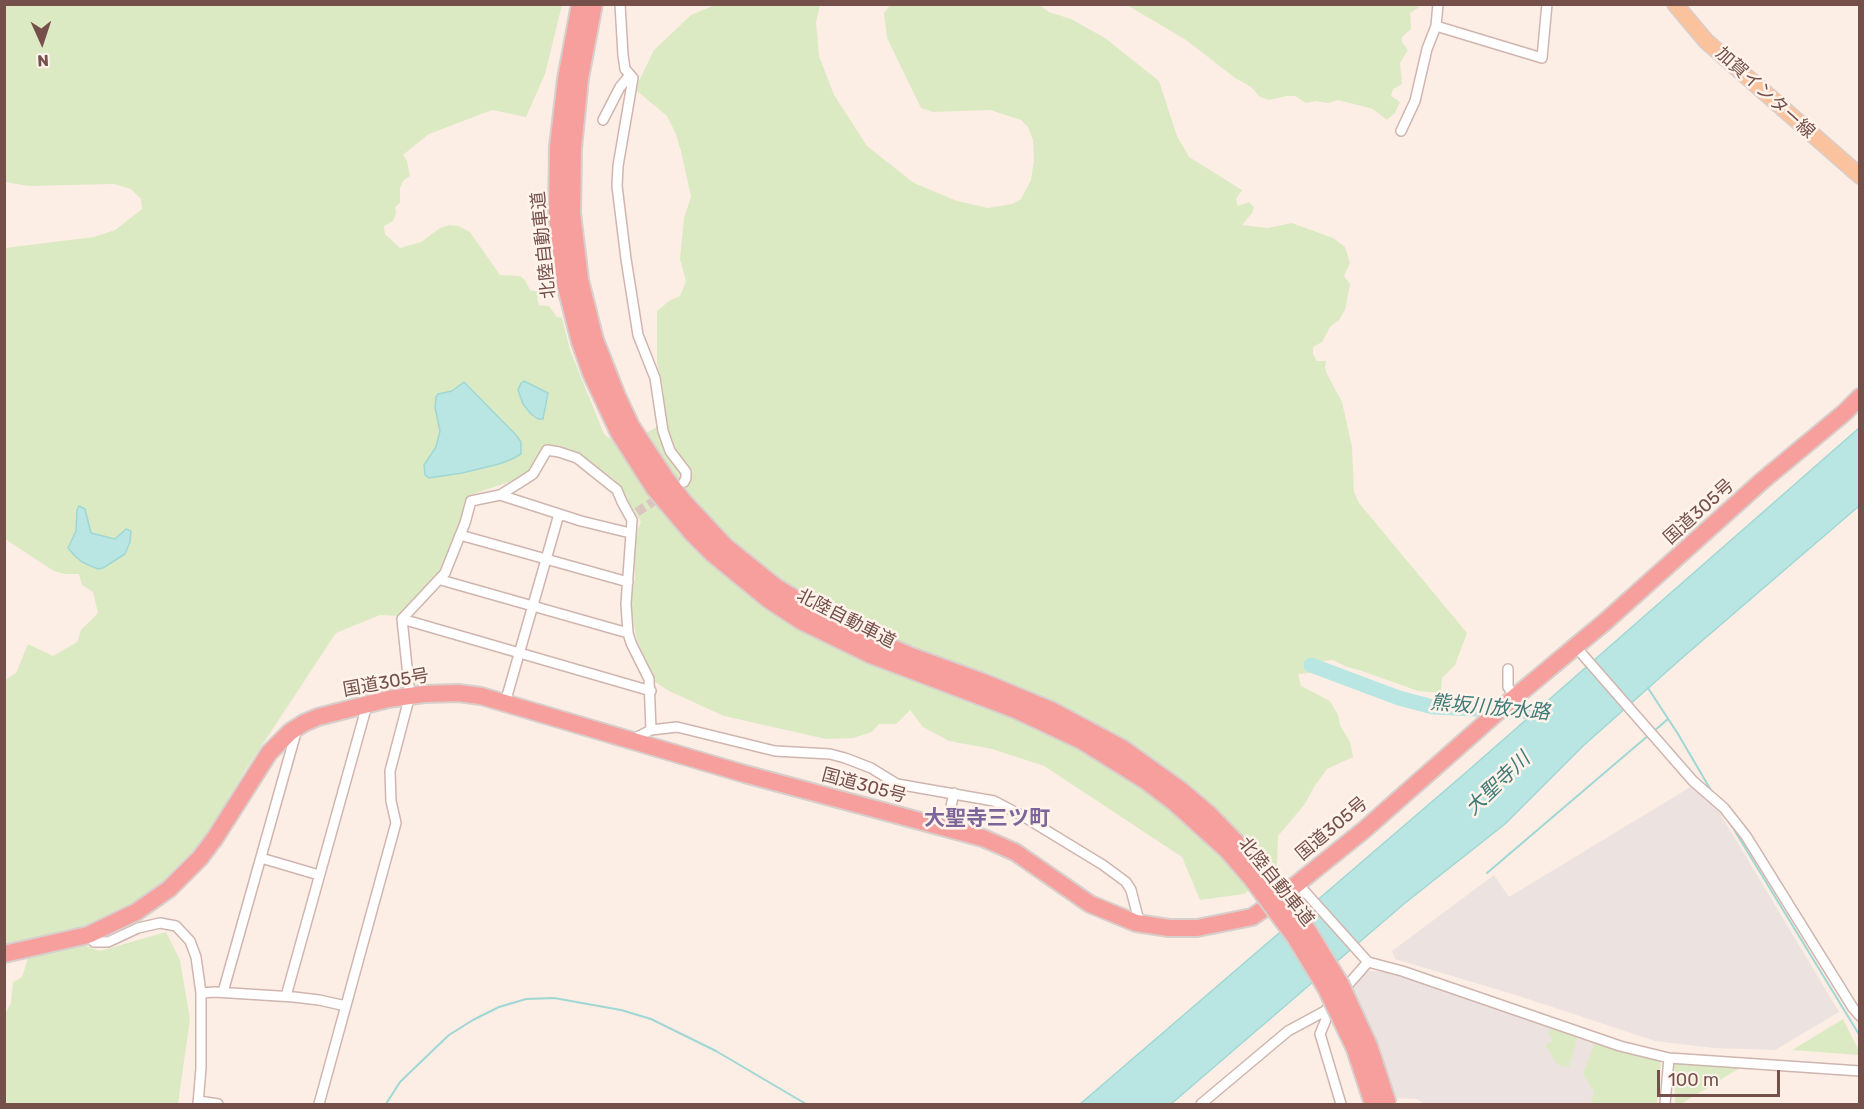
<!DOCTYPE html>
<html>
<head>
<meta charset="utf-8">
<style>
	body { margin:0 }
	#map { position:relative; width:1864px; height:1109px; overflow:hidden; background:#fceee5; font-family:Rubik,sans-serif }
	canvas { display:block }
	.frame { position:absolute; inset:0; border:6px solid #75504a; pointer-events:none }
	.north { position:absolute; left:12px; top:12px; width:60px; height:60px; -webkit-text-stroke:4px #fff3eb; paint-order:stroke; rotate:177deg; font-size:16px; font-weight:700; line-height:24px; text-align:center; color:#75504a }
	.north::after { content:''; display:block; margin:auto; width:21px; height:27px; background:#75504a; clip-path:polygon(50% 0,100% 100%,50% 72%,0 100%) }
	.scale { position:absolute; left:1657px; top:1070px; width:123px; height:27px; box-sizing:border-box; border:3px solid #75504a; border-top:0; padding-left:8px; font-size:18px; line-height:21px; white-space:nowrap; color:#75504a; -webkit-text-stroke:4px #fff3eb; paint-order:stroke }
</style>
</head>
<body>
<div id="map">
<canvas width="1864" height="1109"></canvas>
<div class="frame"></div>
<div class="north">N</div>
<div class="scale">100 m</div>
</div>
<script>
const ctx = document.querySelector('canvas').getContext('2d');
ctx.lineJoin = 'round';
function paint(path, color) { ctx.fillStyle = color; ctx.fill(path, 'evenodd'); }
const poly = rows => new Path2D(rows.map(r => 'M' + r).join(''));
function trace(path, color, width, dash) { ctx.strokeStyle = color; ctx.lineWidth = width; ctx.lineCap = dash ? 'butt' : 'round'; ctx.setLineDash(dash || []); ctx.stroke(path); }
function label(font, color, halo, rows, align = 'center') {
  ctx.font = font + ' Rubik,"Noto Sans JP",sans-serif'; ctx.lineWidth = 5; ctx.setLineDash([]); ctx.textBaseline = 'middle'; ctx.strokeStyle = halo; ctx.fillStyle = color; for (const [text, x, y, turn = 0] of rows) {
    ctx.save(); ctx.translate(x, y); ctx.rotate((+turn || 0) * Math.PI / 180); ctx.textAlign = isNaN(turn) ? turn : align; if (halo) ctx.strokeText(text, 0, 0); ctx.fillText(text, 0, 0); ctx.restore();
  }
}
paint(poly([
	[1692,786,1715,805,1839,1012,1775,1050,1714,1048,1655,1041,1516,995,1395,959,1392,951,1494,875,1509,897],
	[1363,970,1391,973,1661,1060,1657,1104,1424,1104,1417,1099,1395,1098,1377,1044,1350,987]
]), '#ece2df');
paint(poly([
	[5,5,562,5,545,74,526,117,492,110,429,134,403,155,407,161,410,176,403,181,400,188,400,203,395,207,396,213,393,221,384,226,385,234,400,248,421,242,440,228,450,225,458,226,470,232,500,275,520,276,525,280,530,290,540,292,537,298,539,305,549,306,557,317,562,318,570,350,604,434,613,441,632,441,655,428,666,419,663,388,657,363,657,311,669,301,680,296,686,281,680,259,684,218,691,197,681,151,675,132,667,116,637,91,638,83,654,50,691,15,715,5,820,5,816,22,819,56,834,95,867,146,914,183,957,201,988,208,1012,204,1021,199,1031,180,1034,160,1033,140,1028,127,1021,120,990,110,933,112,921,108,887,38,884,13,890,5,1039,5,1049,12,1071,19,1105,38,1159,81,1177,136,1189,157,1242,190,1236,199,1238,206,1249,202,1254,207,1252,213,1242,225,1267,228,1292,223,1333,238,1345,247,1350,263,1344,276,1350,284,1345,310,1339,320,1330,327,1322,342,1313,347,1313,354,1317,361,1326,361,1325,368,1327,374,1342,402,1352,447,1354,492,1359,503,1467,633,1455,665,1442,678,1441,693,1418,691,1359,670,1347,667,1333,660,1317,662,1311,673,1298,674,1301,686,1330,701,1338,715,1340,725,1350,742,1353,757,1327,769,1314,787,1305,804,1278,836,1277,866,1244,894,1200,900,1182,857,1044,766,992,749,949,741,923,727,910,710,896,724,879,724,872,732,853,738,826,739,724,716,669,691,654,681,636,637,630,602,635,579,633,539,641,522,616,481,577,453,553,445,544,445,532,468,525,473,512,481,470,495,467,499,455,540,438,577,398,616,380,615,336,633,245,771,204,842,167,885,114,917,84,929,5,948,5,680,16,673,28,644,53,656,77,642,81,630,98,613,93,592,82,585,79,574,65,574,54,571,5,539,5,248,94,237,115,230,142,209,141,199,131,189,114,184,29,186,5,182],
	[1127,5,1419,5,1418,8,1410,13,1411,29,1402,37,1402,42,1408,50,1400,63,1402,84,1393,89,1391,96,1400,102,1395,113,1387,120,1373,109,1338,100,1328,103,1316,101,1306,103,1295,96,1286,96,1269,100,1260,97,1251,87,1235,78,1186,40],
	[166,932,180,960,190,1019,178,1104,5,1104,5,1014,11,1003,13,982,22,977,29,955,83,945,100,951],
	[1843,1019,1859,1051,1859,1055,1792,1050],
	[1553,1028,1578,1036,1569,1067,1558,1065,1545,1045,1553,1041,1548,1032],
	[1595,1042,1641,1057,1661,1060,1657,1104,1591,1104,1594,1092,1583,1074],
	[1674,1062,1743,1066,1681,1104,1675,1104]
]), '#dceac3');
const water = poly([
	[524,381,548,393,543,419,538,419,531,414,523,404,518,390,521,383,524,381],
	[464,382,516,435,521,442,521,454,510,460,499,464,462,473,429,478,425,475,424,465,436,447,440,431,435,407,436,397,438,394,452,391,464,382],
	[1859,428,1859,506,1682,658,1583,746,1505,824,1405,903,1171,1104,1080,1104,1463,775,1859,428],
	[79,506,85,509,91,533,115,539,126,529,131,531,130,542,125,554,103,568,98,569,82,562,75,556,68,548,76,531,77,510,79,506]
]);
paint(water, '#b9e6e2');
trace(water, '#9fd7d4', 1.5);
trace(poly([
	[1648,688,1678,734,1712,792],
	[1654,731,1668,719],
	[1730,823,1860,1036],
	[1487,873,1650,734],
	[386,1104,400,1082,427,1056,449,1035,473,1020,499,1007,526,999,554,998,621,1010,651,1019,716,1051,806,1104]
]), '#9fd7d4', 2);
trace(poly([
	[1311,665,1399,698,1433,707,1556,713]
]), '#b9e6e2', 15);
trace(poly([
	[637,512,662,496]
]), '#dac6be', 9, [9, 4.5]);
const street = poly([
	[620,4,623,55,625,69,633,78,618,166,617,186,626,259,638,335,655,378,663,431,670,451,686,472,686,478,684,482],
	[1436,26,1542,58,1547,4],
	[603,120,620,87,630,75],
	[1401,131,1415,101,1427,49,1436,26,1438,4],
	[500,495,581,521,630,533],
	[460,535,628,582],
	[441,580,628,633],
	[402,619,651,691],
	[1575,646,1693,781,1724,808,1746,836,1853,1008,1860,1016],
	[1508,669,1508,687,1515,697],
	[505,703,559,514],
	[633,739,651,730,677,727,775,751,830,754,845,758,871,768,897,784,994,801,1021,815,1103,865,1126,882,1131,890,1138,917,1142,924],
	[946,829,954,793],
	[261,858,319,875],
	[1298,884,1368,962,1402,971,1620,1046,1669,1058,1860,1071],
	[88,935,94,942,108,942,138,928,160,923,176,926,190,941,196,957,201,993,201,1068,198,1104],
	[223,992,297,729],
	[201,993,215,992,294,997,319,1000,346,1006],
	[286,996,367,705],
	[1325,1011,1327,1017,1320,1034,1341,1104],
	[199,1101,218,1104],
	[319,1104,396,823,391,801,390,771,410,695,402,619,445,573,465,523,471,501,500,495,524,480,533,474,547,450,559,452,577,458,617,490,622,502,632,520,626,604,628,633,631,643,649,679,651,730],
	[1201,1104,1288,1031,1325,1011,1368,962],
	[1665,1104,1669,1058]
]);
const primary = poly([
	[1675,4,1706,41,1860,176]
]);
const highway = poly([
	[580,4,566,79,558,147,557,215,565,283,580,342,591,373,619,433,654,488,692,533,713,554,769,600,801,621,871,655,1016,710,1082,741,1146,781,1175,803,1227,850,1252,879],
	[594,4,580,78,573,148,572,213,580,280,595,340,617,396,631,426,666,479,684,502,725,546,776,587,839,625,911,656,983,682,1053,711,1122,748,1182,791,1209,814,1264,871],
	[4,954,88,935,136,912,169,889,200,858,215,838,269,753,290,732,304,723,318,717,388,699,424,694,458,693,481,696,745,774,983,838,1015,852,1090,904,1136,923,1169,928,1197,928,1252,917,1277,900,1364,830,1509,702,1606,621,1762,481,1844,413,1860,397]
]);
trace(street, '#d0b5ae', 12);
trace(primary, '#d8cecc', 18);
trace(highway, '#d8cecc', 20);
trace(street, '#fff', 9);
trace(primary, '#fac39d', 15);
trace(highway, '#f69f9c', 16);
const highwayBridge = poly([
	[1264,871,1308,931,1341,985,1369,1046,1388,1104],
	[1252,879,1295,937,1326,988,1355,1049,1373,1104]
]);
trace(highwayBridge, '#d8cecc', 20, []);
trace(highwayBridge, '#f69f9c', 16);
label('18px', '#75504a', '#fff3eb', [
	["加賀インター線",1765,93,42],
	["北陸自動車道",544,245,-96],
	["国道305号",1699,512,-42],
	["北陸自動車道",846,619,27],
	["国道305号",386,683,-10],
	["国道305号",864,786,15],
	["国道305号",1332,829,-40],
	["北陸自動車道",1276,882,51]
]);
label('italic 20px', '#3e7a76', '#fff3eb', [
	["熊坂川放水路",1490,708,5],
	["大聖寺川",1498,784,-44]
]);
label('bold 21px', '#7c6598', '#fff3eb', [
	["大聖寺三ツ町",987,819]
]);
</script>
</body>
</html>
